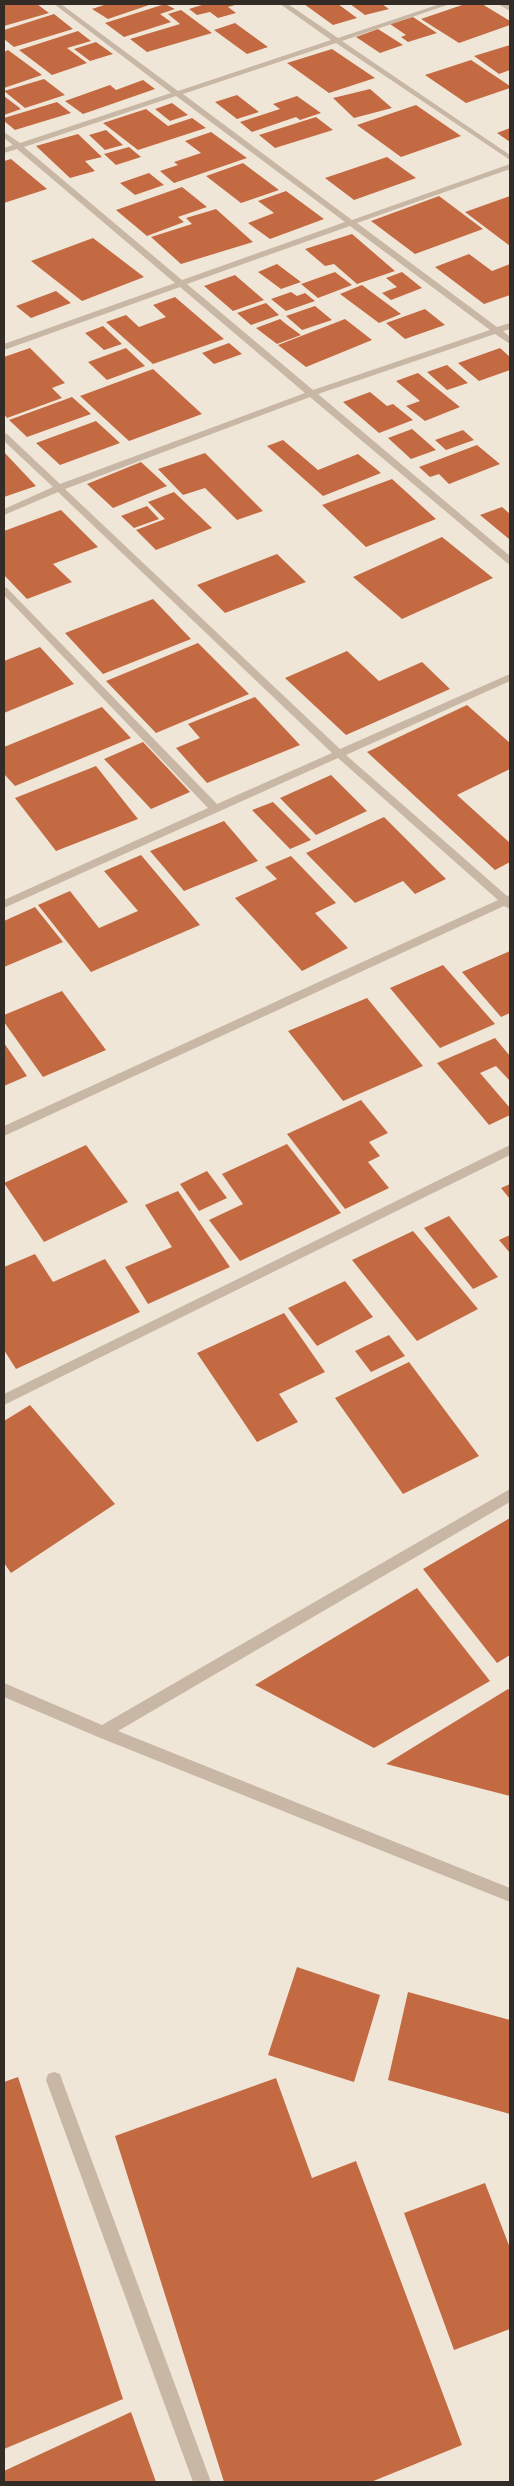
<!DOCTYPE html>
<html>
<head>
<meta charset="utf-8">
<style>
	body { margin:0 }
	#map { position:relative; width:514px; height:2486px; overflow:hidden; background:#f0e6d8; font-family:"Varela Round",sans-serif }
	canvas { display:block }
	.frame { position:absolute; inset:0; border:5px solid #332b26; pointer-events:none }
</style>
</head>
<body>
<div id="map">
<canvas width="514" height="2486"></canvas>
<div class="frame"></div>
</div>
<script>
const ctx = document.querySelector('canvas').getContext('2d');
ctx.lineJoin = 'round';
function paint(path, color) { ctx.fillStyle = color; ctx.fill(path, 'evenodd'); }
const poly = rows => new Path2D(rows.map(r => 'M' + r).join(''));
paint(poly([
	[10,4,37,4,49,13,4,26,4,5],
	[107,4,152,4,108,19,92,9],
	[165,4,175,9,160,14,171,22,124,37,105,23],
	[205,4,238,4,228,7,236,13,218,18,210,12,197,15,189,9],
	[304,4,338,4,357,18,333,25],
	[350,4,382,4,389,9,365,15],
	[465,4,482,4,510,21,510,25,459,43,421,19],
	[181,10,212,33,147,52,130,39,180,24,168,14],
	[54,14,73,29,14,47,4,39,4,30],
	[413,17,437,33,408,42,401,37,406,35,390,24],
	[235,23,268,47,247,54,214,30],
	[378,29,403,45,380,53,356,37],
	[78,31,91,41,67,48,87,63,52,75,19,50],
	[96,42,113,54,90,61,74,49],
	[510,45,510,70,499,74,474,56],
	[332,49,375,78,329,93,287,63],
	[8,50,42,75,4,88,4,52],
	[471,60,510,86,510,88,466,103,425,75],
	[44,79,65,95,25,108,4,91],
	[143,80,155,89,83,114,65,101,110,85,116,90],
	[370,89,392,108,354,118,333,98],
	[237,95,259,112,237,119,215,102],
	[4,96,21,109,4,115],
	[297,96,321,113,300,120,296,117,252,132,240,122,280,109,273,104],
	[57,102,71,113,15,130,4,121,4,118],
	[172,103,188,115,170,121,155,109],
	[416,105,461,136,401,157,357,125],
	[146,109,168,126,192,118,206,128,138,150,103,123],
	[316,117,333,130,275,148,259,135],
	[510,128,510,142,497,133],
	[106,130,123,145,105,150,89,135],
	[211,132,247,158,174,183,160,171,178,165,174,162,201,153,185,141],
	[78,134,102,157,85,161,95,171,70,178,36,146],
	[129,147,141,157,116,165,104,154],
	[387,157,416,178,354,200,325,178],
	[11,159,47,189,4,203,4,161],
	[243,163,279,190,241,203,206,176],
	[149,173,164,185,135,195,120,183],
	[182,187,207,207,178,217,184,222,147,236,116,210],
	[286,191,324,219,270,239,248,223,274,213,258,201],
	[439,196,483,229,415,254,371,221],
	[510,196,510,246,465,212],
	[216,209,253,242,181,264,151,237,192,224,186,218],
	[352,234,395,271,357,284,334,264,325,266,305,249],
	[93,238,144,277,82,301,31,261],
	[469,254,492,271,510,264,510,295,484,304,435,267],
	[277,264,301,282,281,289,258,272],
	[335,272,352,285,318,298,301,284],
	[402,272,422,288,391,300,382,293,397,287,386,278],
	[235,275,264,300,233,311,204,286],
	[362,285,401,314,379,323,340,294],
	[56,291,71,303,31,318,16,306],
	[291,292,297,296,305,293,315,301,286,311,271,299],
	[175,297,224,339,153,364,106,322,126,315,139,327,166,317,153,305],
	[266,303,279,315,251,325,237,313],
	[315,306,332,320,302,330,286,316],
	[425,309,445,325,405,339,386,323],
	[280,319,286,324,301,335,277,344,256,328],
	[345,319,372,340,306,367,278,345],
	[103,326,122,344,104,350,85,333],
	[229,343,242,354,214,364,202,353],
	[30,348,65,383,52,388,62,398,7,418,4,414,4,357],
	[126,348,145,366,107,380,88,362],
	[500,348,510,357,510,370,479,381,458,363],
	[447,365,468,383,447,390,427,372],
	[153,369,202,414,129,441,80,396],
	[418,373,460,407,425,421,406,406,420,401,396,381],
	[370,392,387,406,393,404,413,420,379,433,343,402],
	[72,397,91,414,27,437,9,420],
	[96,421,120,443,60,465,36,443],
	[412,429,436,450,411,459,388,438],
	[463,430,474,440,446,450,435,440],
	[283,440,318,470,358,454,381,473,323,496,267,446],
	[477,445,500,464,449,484,439,474,430,477,419,467],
	[4,452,36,486,4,497],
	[205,453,263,511,237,520,205,488,183,495,158,469],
	[141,462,167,486,113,508,87,484],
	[392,479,436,519,366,547,322,505],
	[174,492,212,528,156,550,136,530,165,519,148,502],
	[147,506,159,519,134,528,121,516],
	[502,507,510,514,509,539,480,515],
	[61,510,98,547,53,564,72,582,27,599,4,575,4,531],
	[442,537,493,578,402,619,353,577],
	[277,554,306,582,225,613,197,585],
	[153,599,191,639,103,674,65,633],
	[198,643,249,694,156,733,106,681],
	[40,647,74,684,4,713,4,661],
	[347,651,379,681,422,662,450,689,346,735,285,678],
	[255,697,300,745,207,783,176,748,200,738,188,724],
	[467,705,510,743,510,769,457,795,510,843,510,862,495,870,367,752],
	[102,707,131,738,15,786,4,774,4,747],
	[143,742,190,792,151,809,104,759],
	[96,766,138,819,56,851,15,798],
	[331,775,367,811,316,835,280,798],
	[273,802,311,840,290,849,252,810],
	[384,817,446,879,415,894,403,881,355,903,306,853],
	[224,821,258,861,184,891,150,851],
	[141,855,200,925,91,972,38,905,70,891,99,928,138,911,104,871],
	[291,856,336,903,315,913,348,948,302,971,235,898,277,879,265,867],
	[35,907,63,942,4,967,4,921],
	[510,951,510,1013,501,1017,462,972],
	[443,965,495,1024,440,1048,390,988],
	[62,991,106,1050,43,1077,4,1022,4,1015],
	[367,998,423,1066,343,1101,288,1031],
	[495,1038,510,1056,510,1079,509,1080,496,1066,480,1073,510,1108,510,1115,489,1125,437,1063],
	[4,1043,27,1076,4,1086],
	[361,1100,388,1133,369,1142,380,1156,368,1162,389,1188,345,1209,287,1134],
	[287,1144,341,1213,240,1261,209,1220,243,1204,222,1174],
	[86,1145,128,1202,44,1242,4,1183],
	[207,1171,227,1198,199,1211,180,1184],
	[510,1184,510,1199,501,1188],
	[178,1191,230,1267,148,1304,125,1267,172,1247,145,1205],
	[449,1216,498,1277,473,1289,424,1228],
	[413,1231,478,1309,417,1341,352,1260],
	[510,1235,510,1253,499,1240],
	[35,1254,53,1282,105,1259,140,1312,16,1369,4,1350,4,1267],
	[345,1281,373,1317,317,1346,288,1308],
	[284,1313,325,1372,279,1394,298,1422,257,1442,197,1353],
	[389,1335,405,1356,371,1372,355,1351],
	[409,1362,479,1456,403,1494,335,1398],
	[30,1405,115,1504,11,1573,4,1563,4,1421],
	[510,1518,510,1655,497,1663,423,1569],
	[417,1588,490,1681,374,1748,255,1685],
	[508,1689,510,1691,510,1796,386,1764],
	[297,1967,380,1995,354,2082,268,2055],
	[408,1992,510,2020,510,2114,388,2080],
	[18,2077,123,2399,4,2449,4,2082],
	[276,2078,312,2178,356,2161,462,2445,371,2482,224,2482,115,2136],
	[485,2183,510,2248,510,2329,454,2350,404,2213],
	[131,2412,156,2482,4,2482,4,2471]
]), '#c46a42');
paint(poly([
	[54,4,61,4,178,91,331,40,280,4,288,4,338,38,440,4,450,4,342,41,510,155,510,160,336,43,183,94,352,220,510,164,510,169,357,223,497,327,510,323,510,329,503,331,510,337,510,344,495,334,318,394,510,556,510,564,507,563,310,397,65,489,340,749,510,674,510,681,346,755,507,896,510,895,510,909,504,906,4,1136,4,1126,498,900,338,758,4,908,4,900,208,808,4,595,4,587,7,588,217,804,332,753,58,492,4,515,4,509,53,487,4,441,4,433,7,434,60,484,305,393,180,287,4,350,4,344,175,283,17,149,4,153,4,148,13,145,4,138,4,132,20,143,171,93,54,4],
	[176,96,345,222,182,280,24,147,176,96],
	[350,226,490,330,313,390,187,284,350,226],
	[498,4,507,4,510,6,510,11,498,4],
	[510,1145,510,1155,4,1405,4,1394,510,1145],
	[510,1489,510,1502,118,1731,510,1888,510,1902,98,1737,4,1697,4,1683,102,1725,510,1489],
	[54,2072,60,2074,62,2080,211,2482,193,2482,46,2080,48,2074,54,2072]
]), '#c8b7a4');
</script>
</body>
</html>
